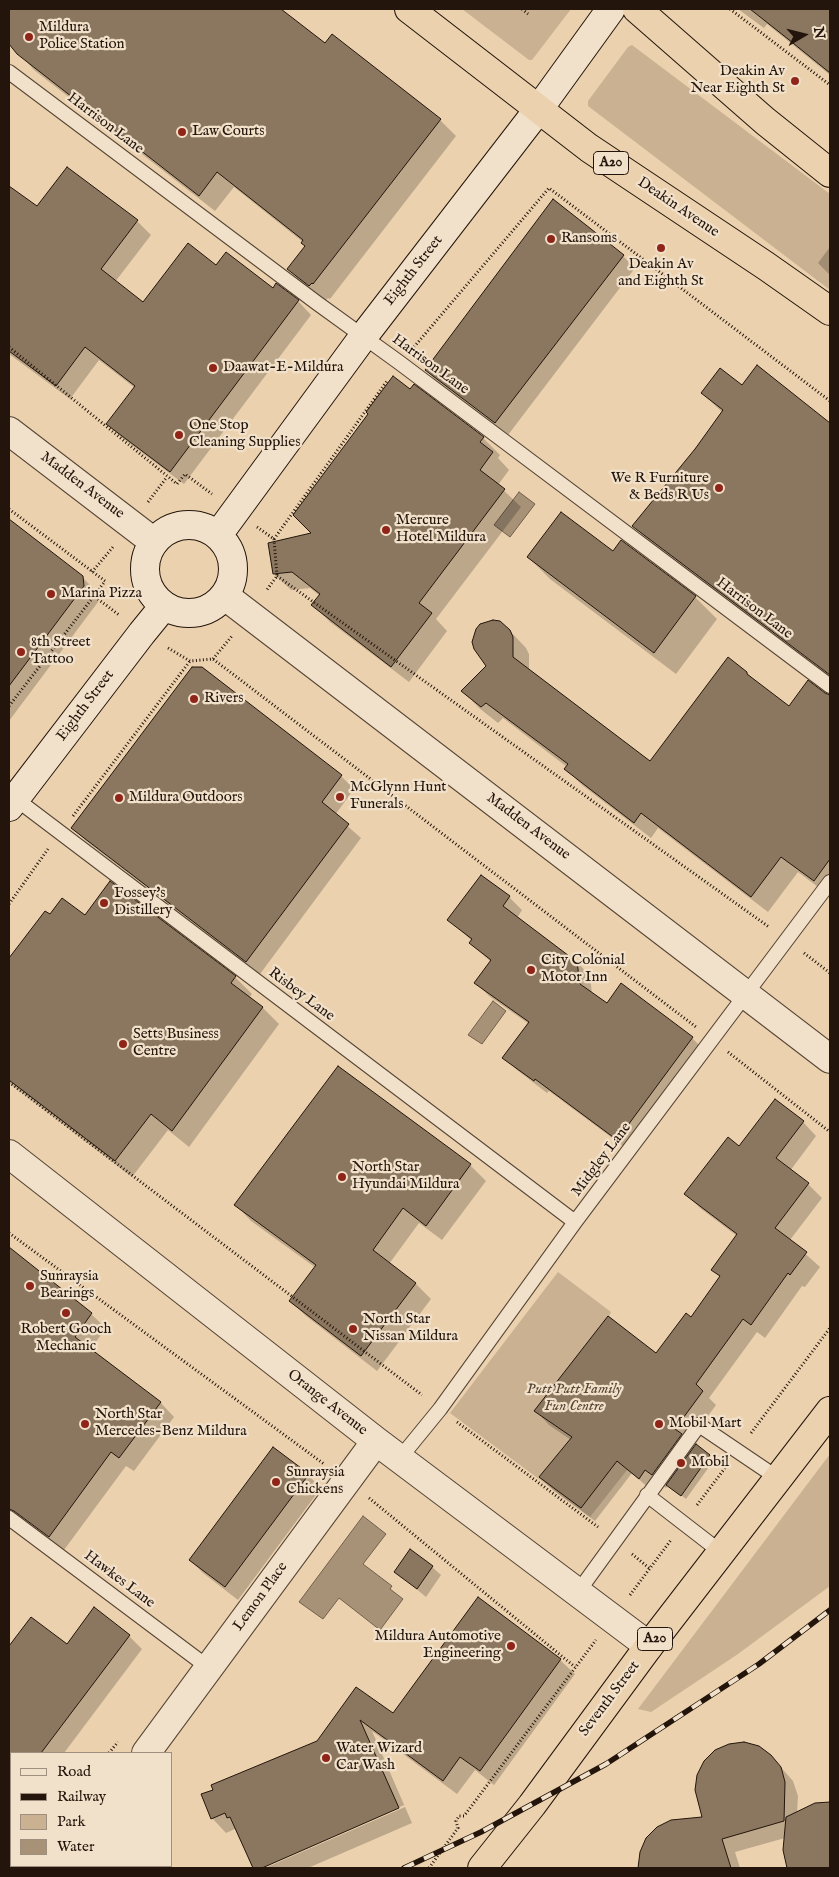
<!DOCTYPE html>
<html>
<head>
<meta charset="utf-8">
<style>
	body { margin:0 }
	#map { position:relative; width:839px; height:1877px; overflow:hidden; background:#ebd1ae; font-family:"IM FELL English",serif }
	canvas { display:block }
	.frame { position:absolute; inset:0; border:10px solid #23150b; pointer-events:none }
	.legend { position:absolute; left:10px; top:1752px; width:162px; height:115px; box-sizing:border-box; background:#f2e1ca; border:1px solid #9f8f7e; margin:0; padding:6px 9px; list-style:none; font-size:15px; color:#23150b }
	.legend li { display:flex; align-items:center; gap:10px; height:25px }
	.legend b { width:25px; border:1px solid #9f8f7e }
	.north { position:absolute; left:779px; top:10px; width:50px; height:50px; -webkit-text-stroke:4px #f2e1ca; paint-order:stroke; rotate:82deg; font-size:14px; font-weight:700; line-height:20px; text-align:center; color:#23150b }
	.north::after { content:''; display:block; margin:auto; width:18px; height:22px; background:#23150b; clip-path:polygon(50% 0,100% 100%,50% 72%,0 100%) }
</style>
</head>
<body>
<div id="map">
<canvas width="839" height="1877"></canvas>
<div class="frame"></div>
<ul class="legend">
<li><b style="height:6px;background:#f2e1ca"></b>Road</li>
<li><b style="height:6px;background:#23150b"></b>Railway</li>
<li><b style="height:14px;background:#c9b192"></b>Park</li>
<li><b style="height:14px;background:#a79177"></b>Water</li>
</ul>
<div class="north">N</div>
</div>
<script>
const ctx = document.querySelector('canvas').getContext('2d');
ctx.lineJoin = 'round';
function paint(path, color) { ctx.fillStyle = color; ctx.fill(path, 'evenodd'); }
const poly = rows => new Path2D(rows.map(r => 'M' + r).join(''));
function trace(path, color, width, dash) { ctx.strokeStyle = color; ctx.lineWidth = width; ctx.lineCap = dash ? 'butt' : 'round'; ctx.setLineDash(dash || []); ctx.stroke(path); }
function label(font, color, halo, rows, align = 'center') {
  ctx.font = font + ' "IM FELL English",serif'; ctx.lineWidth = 4.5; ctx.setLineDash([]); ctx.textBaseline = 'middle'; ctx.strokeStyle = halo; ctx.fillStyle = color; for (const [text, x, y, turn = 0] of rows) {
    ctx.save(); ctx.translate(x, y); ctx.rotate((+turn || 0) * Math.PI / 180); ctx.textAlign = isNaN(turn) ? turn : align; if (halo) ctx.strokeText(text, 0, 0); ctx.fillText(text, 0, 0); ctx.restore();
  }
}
paint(poly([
	[462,9,571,9,532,60,529,60],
	[632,45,830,194,830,290,588,106,588,101,628,47],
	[558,1272,611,1312,609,1316,703,1391,639,1479,627,1470,590,1517,450,1413],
	[830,1454,830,1586,738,1654,651,1712,638,1709]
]), '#c9b192');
const water = poly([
	[519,492,535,504,510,537,494,525,519,492],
	[493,1001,506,1011,482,1044,468,1035,493,1001],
	[363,1516,386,1534,363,1564,392,1586,390,1589,403,1599,380,1630,339,1598,323,1619,299,1602,363,1516]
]);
paint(water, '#a79177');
trace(water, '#725f4c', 1);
paint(poly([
	[9,9,279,9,326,45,333,36,440,120,456,136,330,299,328,298,325,301,304,285,288,269,306,246,303,242,234,187,215,211,34,70,9,42],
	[738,9,830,9,830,75,767,24,764,28],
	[67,168,137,221,151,235,115,282,143,304,216,267,298,301,311,315,184,484,121,437,108,424,135,388,99,360,70,399,9,354,9,187,37,208],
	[830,247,830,275,818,263],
	[623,256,635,268,508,435,438,383,426,370],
	[757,367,830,424,830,678,650,543,634,526,696,450,723,413,702,393,742,387],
	[414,386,483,438,500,455,498,458,509,470,498,485,521,507,436,619,447,631,409,682,330,622,313,605,320,596,310,588,291,590,274,574,313,533],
	[9,522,82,577,97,592,98,602,9,721],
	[613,552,695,597,717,619,676,674,550,579,528,557],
	[510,631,526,648,529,654,529,670,650,762,747,673,757,683,789,708,830,695,830,896,798,872,768,912,658,828,651,838,582,785,566,769,567,767,503,718,498,723,479,708,463,691,487,666],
	[341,776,354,789,335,815,361,838,260,974,86,841,72,828],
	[481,877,509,897,522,910,517,918,577,962,590,976,592,994,607,1005,692,1038,705,1051,631,1152,549,1091,547,1093,517,1070,504,1057,529,1024,489,996,476,983,491,962,470,943,472,941,449,920],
	[110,883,235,977,252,994,249,998,263,1008,279,1024,189,1147,168,1130,132,1177,9,1083,9,960,45,912,50,915,85,917],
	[339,1068,470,1165,486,1181,442,1240,419,1223,389,1264,416,1284,431,1299,377,1371,306,1316,290,1301,316,1268,251,1221,236,1205],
	[803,1122,816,1136,790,1171,808,1184,822,1198,790,1240,820,1267,805,1287,802,1286,765,1338,757,1332,709,1398,716,1405,689,1442,695,1448,696,1446,714,1460,686,1499,668,1485,666,1488,659,1483,653,1492,632,1473,595,1521,554,1491,540,1477,571,1440,549,1425,536,1411,656,1355,691,1319,721,1278,713,1270,737,1236,700,1208,686,1194,740,1148],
	[9,1250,91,1314,106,1328,90,1350,160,1402,174,1417,134,1471,126,1466,64,1550,30,1525,22,1524,17,1520,9,1531],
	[308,1475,321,1488,238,1600,203,1573,190,1560],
	[432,1567,441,1575,426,1597,396,1572],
	[478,1599,560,1660,575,1674,494,1785,475,1770,457,1794,372,1731,412,1823,308,1868,265,1868,405,1807,404,1805,260,1868,255,1868,237,1828,226,1833,212,1818,318,1742,356,1688,393,1715],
	[31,1618,68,1646,129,1636,142,1649,64,1753,11,1753,11,1811,9,1809,9,1648],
	[771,1756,793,1781,798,1796,797,1813,816,1805,830,1803,830,1868,788,1868,784,1850,785,1838,735,1852,740,1868,640,1868,703,1818]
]), '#0003');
const building = poly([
	[9,9,281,9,325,43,332,34,441,119,313,284,312,283,309,286,287,269,305,246,301,243,303,240,217,172,199,196,17,54,9,44,9,9],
	[750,9,830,9,830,73,788,39,750,9],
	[67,167,138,220,101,269,143,302,188,243,216,265,226,252,273,288,276,283,299,300,170,472,106,424,135,386,85,347,56,386,9,351,9,186,37,206,67,167],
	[553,199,624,255,495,423,425,370,553,199],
	[757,365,830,423,830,675,632,526,695,449,723,410,701,393,720,368,742,385,757,365],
	[393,376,410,389,414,384,484,437,480,442,493,452,480,470,505,489,419,603,432,613,391,667,311,605,320,594,292,572,273,574,268,543,311,533,293,515,368,414,366,412,393,376],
	[561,512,613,551,621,540,696,596,654,653,527,557,561,512],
	[9,519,83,576,84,586,9,686,9,519],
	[493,620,500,621,510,630,513,637,513,657,650,761,728,657,747,672,747,674,789,706,808,680,825,693,830,695,830,859,814,881,781,857,751,897,641,813,634,823,564,769,568,764,486,703,481,707,461,691,486,666,474,649,472,642,476,629,480,624,493,620],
	[192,667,202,667,342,775,322,802,349,824,246,962,71,828,192,667],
	[481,875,510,896,503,906,577,962,580,984,607,1003,621,983,693,1037,617,1140,535,1079,534,1081,502,1058,529,1022,474,983,491,960,469,943,472,939,447,920,481,875],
	[110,881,236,976,231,983,263,1007,172,1131,151,1114,115,1161,9,1080,9,958,45,911,50,914,62,898,85,915,110,881],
	[338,1066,471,1164,426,1226,403,1208,373,1250,416,1283,361,1356,289,1301,316,1265,234,1205,338,1066],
	[775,1099,804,1121,776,1158,809,1183,775,1228,807,1252,790,1275,788,1273,751,1325,743,1319,696,1384,703,1391,675,1429,682,1434,652,1475,645,1470,639,1479,617,1461,581,1508,539,1477,572,1437,534,1411,608,1316,656,1353,686,1313,691,1317,720,1276,711,1270,737,1234,684,1194,728,1137,739,1146,775,1099],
	[9,1247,92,1313,75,1337,161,1402,119,1458,111,1452,49,1537,14,1511,9,1509,9,1247],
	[696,1444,710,1455,681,1496,666,1485,696,1444],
	[273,1447,309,1474,225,1587,189,1560,273,1447],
	[410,1549,433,1566,417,1589,394,1572,410,1549],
	[478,1597,561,1659,480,1771,460,1757,443,1781,360,1720,399,1808,262,1868,253,1868,230,1817,227,1818,225,1813,211,1819,201,1794,213,1790,211,1785,317,1741,356,1687,393,1713,478,1597],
	[94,1607,130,1635,41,1753,9,1753,9,1646,31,1617,67,1644,94,1607],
	[744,1742,759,1746,771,1755,781,1767,785,1782,784,1821,722,1839,731,1868,638,1868,640,1852,646,1838,657,1827,671,1820,702,1817,695,1790,697,1775,704,1761,715,1750,729,1744,744,1742],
	[830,1802,830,1868,787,1868,783,1850,786,1817,815,1803,830,1802]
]);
paint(building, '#8b7760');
trace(building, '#23150b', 1);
const lane = poly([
	[9,72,317,303,400,363,830,686],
	[12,796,575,1222],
	[400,1458,440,1409,575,1222,830,882],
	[647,1495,722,1553],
	[9,1518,209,1668],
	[578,1592,699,1425,779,1479]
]);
const street = poly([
	[9,431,154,542],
	[225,596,830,1059],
	[9,1154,376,1441,649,1646],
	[146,1753,376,1441],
	[60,1868,62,1866]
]);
const secondary = poly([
	'145 569a44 44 0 1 1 88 0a44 44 0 1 1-88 0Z',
	[218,535,363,337,538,110,611,9],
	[9,807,142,633,164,606]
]);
const highway = poly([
	[409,9,589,148,766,266,830,311],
	[637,9,765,121,830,173],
	[482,1868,532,1805,649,1646,830,1411]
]);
trace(lane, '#554434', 16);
trace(street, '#554434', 30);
trace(secondary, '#23150b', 30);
trace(highway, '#23150b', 30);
trace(poly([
	[522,9,528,14],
	[730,9,830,85],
	[9,347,177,484,185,474,212,494],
	[414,347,549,188,830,401],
	[148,502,167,477],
	[9,509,105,581,94,596,119,615],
	[257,527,274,539,277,576,266,591],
	[274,539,387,381],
	[92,572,113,547],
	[277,576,769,927],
	[168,648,190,661,213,659,696,1027],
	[213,659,232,636],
	[9,706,94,596],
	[73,816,190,661],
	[9,904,48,849],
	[804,953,830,973],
	[728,1052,830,1132],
	[9,1082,422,1395],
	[9,1233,324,1464],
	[457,1422,598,1527],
	[751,1433,830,1328],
	[369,1498,575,1667],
	[697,1505,725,1468],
	[632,1554,649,1568],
	[630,1595,671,1540],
	[109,1753,118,1742],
	[9,1799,11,1801],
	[429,1868,458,1828,456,1821,459,1816,464,1816,596,1640]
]), '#23150b', 3, [1, 2.5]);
trace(lane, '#f2e1ca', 14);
trace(street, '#f2e1ca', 28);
trace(secondary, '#f2e1ca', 28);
trace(highway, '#ebd1ae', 28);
const rail = poly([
	[404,1868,481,1832,606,1764,759,1664,830,1610]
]);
trace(rail, '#23150b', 5.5);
trace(rail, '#f2e1ca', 4, [11]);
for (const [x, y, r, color] of [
	[29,37,5,"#8f2418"],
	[795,81,5,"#8f2418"],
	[182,132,5,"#8f2418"],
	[551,239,5,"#8f2418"],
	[661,248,5,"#8f2418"],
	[213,368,5,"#8f2418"],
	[179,435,5,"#8f2418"],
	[719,488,5,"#8f2418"],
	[386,530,5,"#8f2418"],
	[51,594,5,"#8f2418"],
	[21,652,5,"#8f2418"],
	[194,699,5,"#8f2418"],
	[340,797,5,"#8f2418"],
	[119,798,5,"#8f2418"],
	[104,903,5,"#8f2418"],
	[531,970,5,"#8f2418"],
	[123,1044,5,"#8f2418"],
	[342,1177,5,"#8f2418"],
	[30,1286,5,"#8f2418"],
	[66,1313,5,"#8f2418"],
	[353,1329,5,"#8f2418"],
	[85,1424,5,"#8f2418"],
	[659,1424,5,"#8f2418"],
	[681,1463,5,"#8f2418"],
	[276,1482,5,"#8f2418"],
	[511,1646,5,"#8f2418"],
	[326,1758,5,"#8f2418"]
]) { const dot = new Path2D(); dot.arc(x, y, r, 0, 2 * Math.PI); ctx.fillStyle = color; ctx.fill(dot); trace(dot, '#f2e1ca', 2); }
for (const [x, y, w] of [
	[611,163,35],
	[655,1639,35]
]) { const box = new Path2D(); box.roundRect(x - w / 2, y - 11.5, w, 23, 4); ctx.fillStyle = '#f2e1ca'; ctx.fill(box); trace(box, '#23150b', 1); }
label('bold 14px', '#23150b', null, [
	["A20",611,163],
	["A20",655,1639]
]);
label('15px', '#23150b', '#f2e1ca', [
	["Mildura",39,28],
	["Police Station",39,45],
	["Deakin Av",785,72,"right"],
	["Near Eighth St",785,89,"right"],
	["Law Courts",192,132],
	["Ransoms",561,239],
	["Deakin Av",661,265,"center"],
	["and Eighth St",661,282,"center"],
	["Daawat-E-Mildura",223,368],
	["One Stop",189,426],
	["Cleaning Supplies",189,443],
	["We R Furniture",709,479,"right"],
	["& Beds R Us",709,496,"right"],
	["Mercure",396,521],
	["Hotel Mildura",396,538],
	["Marina Pizza",61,594],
	["8th Street",31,643],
	["Tattoo",31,660],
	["Rivers",204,699],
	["McGlynn Hunt",350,788],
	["Funerals",350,805],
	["Mildura Outdoors",129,798],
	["Fossey's",114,894],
	["Distillery",114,911],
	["City Colonial",541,961],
	["Motor Inn",541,978],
	["Setts Business",133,1035],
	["Centre",133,1052],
	["North Star",352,1168],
	["Hyundai Mildura",352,1185],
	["Sunraysia",40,1277],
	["Bearings",40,1294],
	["North Star",363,1320],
	["Nissan Mildura",363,1337],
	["Robert Gooch",66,1330,"center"],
	["Mechanic",66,1347,"center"],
	["North Star",95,1415],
	["Mercedes-Benz Mildura",95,1432],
	["Mobil Mart",669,1424],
	["Mobil",691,1463],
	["Sunraysia",286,1473],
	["Chickens",286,1490],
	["Mildura Automotive",501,1637,"right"],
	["Engineering",501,1654,"right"],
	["Water Wizard",336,1749],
	["Car Wash",336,1766]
], 'left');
label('15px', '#23150b', '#f2e1ca', [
	["Harrison Lane",105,124,37],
	["Deakin Avenue",678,208,34],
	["Eighth Street",414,271,-52],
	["Harrison Lane",430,365,36],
	["Madden Avenue",82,486,37],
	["Harrison Lane",754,609,37],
	["Eighth Street",86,706,-53],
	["Madden Avenue",528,827,37],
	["Risbey Lane",301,995,37],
	["Midgley Lane",602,1160,-53],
	["Orange Avenue",327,1403,38],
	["Hawkes Lane",119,1580,37],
	["Lemon Place",261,1597,-54],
	["Seventh Street",610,1699,-53]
]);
label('italic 15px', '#554434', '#f2e1ca', [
	["Putt Putt Family",574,1390],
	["Fun Centre",574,1407]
]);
</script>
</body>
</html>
